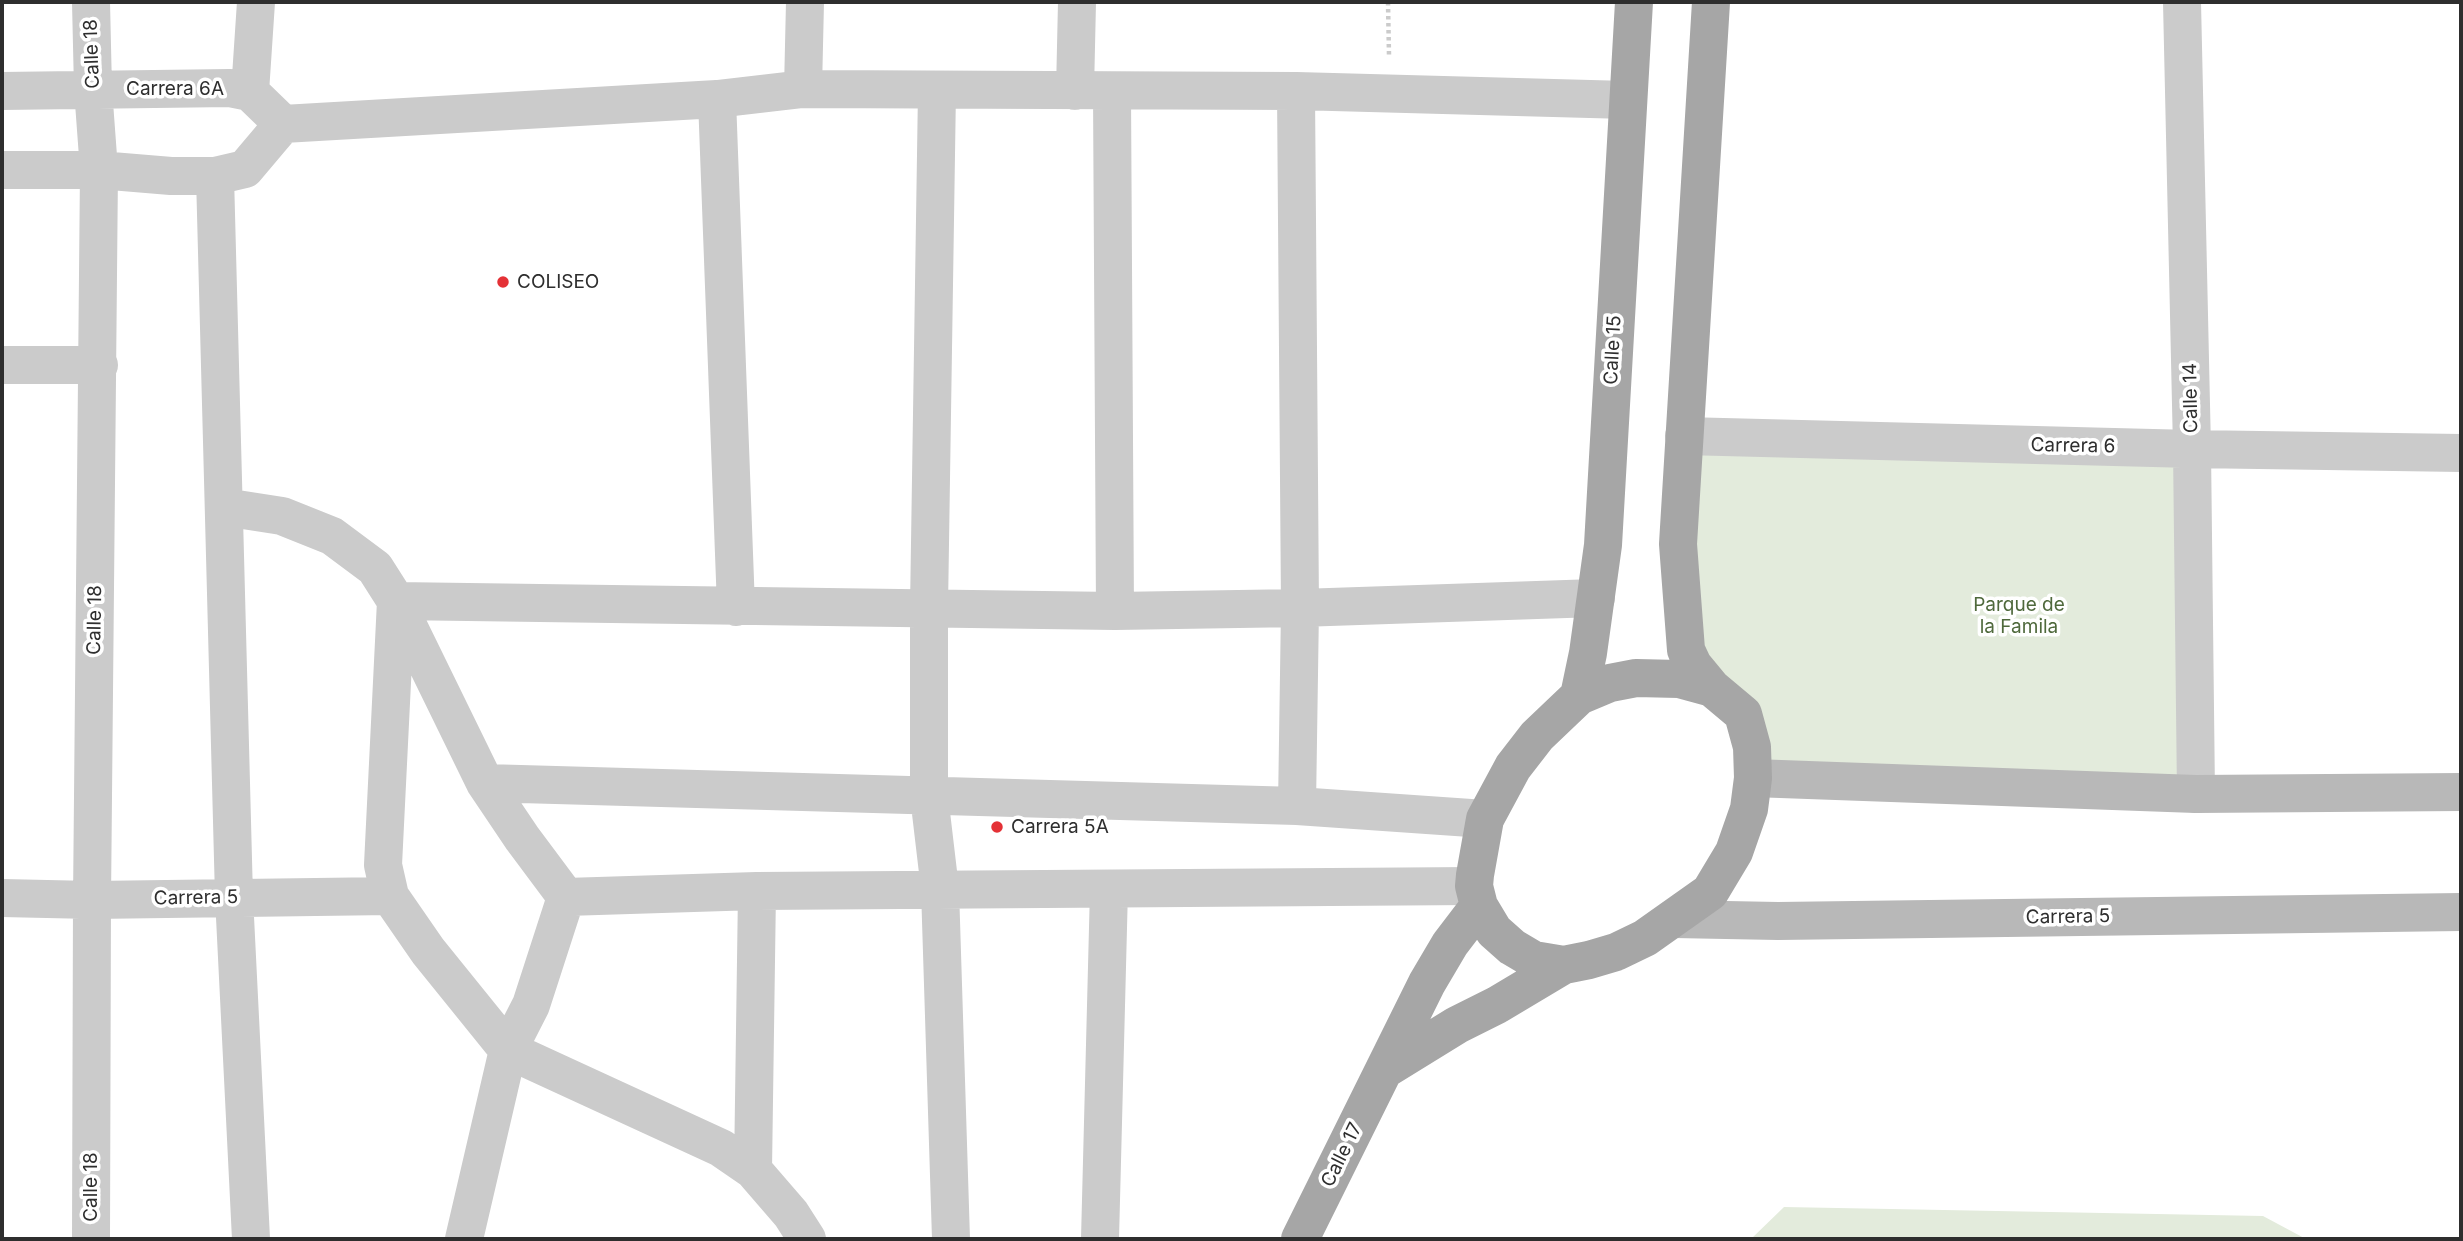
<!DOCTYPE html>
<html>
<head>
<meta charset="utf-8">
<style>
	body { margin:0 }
	#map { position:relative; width:2463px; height:1241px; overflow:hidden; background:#fff; font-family:Inter,sans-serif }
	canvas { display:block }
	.frame { position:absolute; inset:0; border:4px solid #2e2e2e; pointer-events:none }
</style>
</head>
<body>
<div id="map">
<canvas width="2463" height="1241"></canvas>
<div class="frame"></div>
</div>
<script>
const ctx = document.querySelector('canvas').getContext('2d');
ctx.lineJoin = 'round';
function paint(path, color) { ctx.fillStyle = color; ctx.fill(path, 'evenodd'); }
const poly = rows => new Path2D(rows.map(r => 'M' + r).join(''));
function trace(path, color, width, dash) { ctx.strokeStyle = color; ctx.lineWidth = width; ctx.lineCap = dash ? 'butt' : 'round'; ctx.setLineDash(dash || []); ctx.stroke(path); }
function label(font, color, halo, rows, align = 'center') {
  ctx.font = font + ' Inter,sans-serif'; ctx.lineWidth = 7; ctx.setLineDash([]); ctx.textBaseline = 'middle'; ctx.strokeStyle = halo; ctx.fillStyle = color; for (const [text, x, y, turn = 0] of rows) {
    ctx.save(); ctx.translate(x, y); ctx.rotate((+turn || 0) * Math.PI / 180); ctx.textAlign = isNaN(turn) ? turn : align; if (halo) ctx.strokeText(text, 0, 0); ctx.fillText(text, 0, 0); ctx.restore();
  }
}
paint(poly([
	[1684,436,2192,449,2196,794,1753,778,1752,747,1693,665],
	[1784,1207,2263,1216,2306,1239,1751,1239]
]), '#e3ebdc');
trace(poly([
	[1388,2,1389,55]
]), '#cbcbcb', 4.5, [3.5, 3.5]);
trace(poly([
	[91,2,93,89,99,170,92,900,91,1239],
	[2182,2,2192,449,2196,794],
	[803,89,805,2],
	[937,90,929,608,929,796,940,889,951,1239],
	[2,91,230,88,250,92,283,124],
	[1075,91,1077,2],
	[1296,91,1300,608,1297,806],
	[250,92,256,2],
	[1112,92,1115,611],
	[717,99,736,607],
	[283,124,717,99,803,89,1296,91,1627,100],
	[2,170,99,170,171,176,215,176,245,169,283,124],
	[215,176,234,897,251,1239],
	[2,365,99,365],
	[1684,436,2192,449,2461,453],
	[224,507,282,516,332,536,375,568,396,601,485,783,522,838,566,897,531,1005,508,1050,464,1239],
	[485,783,1297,806,1485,819],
	[566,897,757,891,1474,886],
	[2,898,92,900,390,896],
	[753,1170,757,891],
	[807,1239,791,1214,753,1170,721,1148,508,1050,428,951,390,896,383,865,396,601,1115,611,1300,608,1596,598],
	[1100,1239,1109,889]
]), '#cbcbcb', 38);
trace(poly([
	[1753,778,2196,794,2461,792],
	[1674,919,1778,921,2461,912]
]), '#b8b8b8', 38);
trace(poly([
	[1711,2,1678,544,1686,650,1693,665,1712,688],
	[1636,678,1679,679,1712,688,1743,714,1752,747,1753,778,1749,809,1734,852,1710,892,1645,938,1616,952,1589,960,1564,965,1534,960,1512,947,1494,931,1479,906,1474,886,1475,875,1485,819,1513,767,1537,736,1579,696,1610,683,1636,678],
	[1579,696,1588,653,1603,545,1634,2],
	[1384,1070,1457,1025,1497,1005,1564,965],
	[1300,1239,1427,983,1450,944,1479,906]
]), '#a6a6a6', 38);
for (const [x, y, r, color] of [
	[503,282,7,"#e43136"],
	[997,827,7,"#e43136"]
]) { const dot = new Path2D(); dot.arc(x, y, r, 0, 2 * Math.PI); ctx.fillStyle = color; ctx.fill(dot); trace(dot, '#fff', 2.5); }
label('19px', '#2e2e2e', '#fff', [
	["Calle 18",92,54,-92],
	["Carrera 6A",175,89],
	["Calle 15",1613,350,-87],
	["Calle 14",2191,398,-91],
	["Carrera 6",2073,446,1],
	["Calle 18",95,620,-89],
	["Carrera 5",196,898,-1],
	["Carrera 5",2068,917,-1],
	["Calle 17",1342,1155,-64],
	["Calle 18",91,1187,-90]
]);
label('19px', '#2e2e2e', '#fff', [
	["COLISEO",517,282],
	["Carrera 5A",1011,827]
], 'left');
label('19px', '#4f693c', '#fff', [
	["Parque de",2019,605],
	["la Famila",2019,627]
]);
</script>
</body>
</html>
